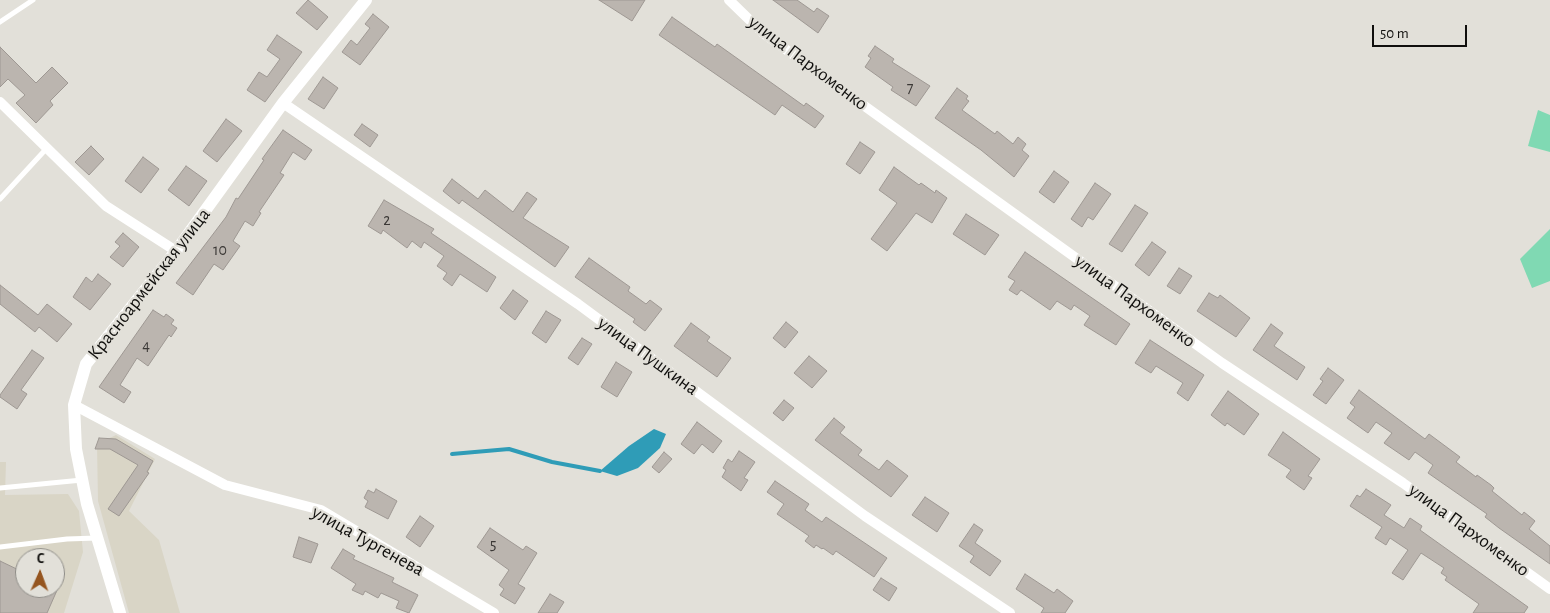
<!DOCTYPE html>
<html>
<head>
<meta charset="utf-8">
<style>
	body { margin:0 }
	#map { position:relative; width:1550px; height:613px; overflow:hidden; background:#e2e0d9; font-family:"Alegreya Sans",sans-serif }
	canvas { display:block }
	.north { position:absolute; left:15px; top:548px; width:50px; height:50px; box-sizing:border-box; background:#e2e0d9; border:1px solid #8e8c87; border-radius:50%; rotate:2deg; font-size:14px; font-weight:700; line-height:20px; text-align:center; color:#100f0d }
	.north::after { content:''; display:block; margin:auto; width:18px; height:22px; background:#95551f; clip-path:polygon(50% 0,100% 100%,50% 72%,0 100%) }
	.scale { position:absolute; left:1372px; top:25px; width:95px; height:22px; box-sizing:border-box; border:2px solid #100f0d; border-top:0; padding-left:6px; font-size:15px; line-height:18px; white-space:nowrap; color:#100f0d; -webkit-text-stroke:4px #e2e0d9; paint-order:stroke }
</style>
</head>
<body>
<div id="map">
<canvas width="1550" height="613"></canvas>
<div class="north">С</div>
<div class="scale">50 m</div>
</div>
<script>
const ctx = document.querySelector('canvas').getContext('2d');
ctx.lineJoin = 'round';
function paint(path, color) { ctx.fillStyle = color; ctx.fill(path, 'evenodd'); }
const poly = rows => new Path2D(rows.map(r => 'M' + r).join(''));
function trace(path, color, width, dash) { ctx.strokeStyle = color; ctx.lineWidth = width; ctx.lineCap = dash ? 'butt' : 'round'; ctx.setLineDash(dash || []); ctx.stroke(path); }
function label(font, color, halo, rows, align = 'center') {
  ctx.font = font + ' "Alegreya Sans",sans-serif'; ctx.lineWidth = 4.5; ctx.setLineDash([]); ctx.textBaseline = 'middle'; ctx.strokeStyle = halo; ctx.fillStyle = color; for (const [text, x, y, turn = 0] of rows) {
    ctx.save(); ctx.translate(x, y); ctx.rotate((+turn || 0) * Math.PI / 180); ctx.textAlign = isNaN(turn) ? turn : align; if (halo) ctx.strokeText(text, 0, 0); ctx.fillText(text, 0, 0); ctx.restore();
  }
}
paint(poly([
	[116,435,155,459,129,511,159,540,180,613,129,613,98,501,97,444],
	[0,462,6,462,5,495,68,494,79,511,83,552,64,613,0,613],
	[25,558,55,558,55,588,25,588]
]), '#d9d5c6');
paint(poly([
	[1538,110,1550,115,1550,152,1528,146],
	[1550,229,1550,281,1532,288,1520,259]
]), '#80d9b3');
paint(poly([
	[654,429,666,434,660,448,638,468,617,476,600,471,629,446]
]), '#2f9cb7');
trace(poly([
	[452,454,509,449,552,462,600,471]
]), '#2f9cb7', 4);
const building = poly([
	[308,0,328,17,317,30,296,13,308,0],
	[599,0,645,0,632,21,599,0],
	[773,0,797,0,814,12,817,8,829,16,818,33,773,0],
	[373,14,389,27,360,65,342,52,351,40,357,45,370,28,365,24,373,14],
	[672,17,715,47,717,44,804,106,806,103,824,116,815,128,782,105,775,115,659,35,672,17],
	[277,35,302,52,265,102,247,90,259,72,267,77,280,59,267,50,277,35],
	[875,46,894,59,892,62,930,86,916,106,891,90,893,87,865,67,871,58,868,56,875,46],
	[0,47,36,83,52,67,68,83,50,101,53,105,36,123,16,103,25,95,8,79,0,87,0,47],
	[323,77,338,88,324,109,308,99,323,77],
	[957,88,968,96,966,99,969,101,962,110,995,134,997,131,1013,144,1018,137,1026,144,1022,150,1029,156,1014,177,981,150,935,118,957,88],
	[226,119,242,131,217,162,203,151,226,119],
	[362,124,378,135,370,147,354,135,362,124],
	[283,130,312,150,305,160,293,152,280,173,284,175,259,212,261,213,253,226,245,221,233,241,240,246,223,270,214,264,193,295,176,283,226,217,236,198,238,199,264,160,262,159,283,130],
	[860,142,875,152,860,174,846,164,860,142],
	[91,146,104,159,89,175,75,162,91,146],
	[143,157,159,169,141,193,125,181,143,157],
	[186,166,207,181,189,206,168,190,186,166],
	[894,167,919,185,921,183,935,193,936,190,947,198,932,223,916,213,887,251,871,239,897,203,879,190,894,167],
	[1054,171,1069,182,1054,203,1039,192,1054,171],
	[452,179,478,199,485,190,513,212,527,192,537,199,523,218,569,247,555,267,462,200,459,204,443,191,452,179],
	[1095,183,1111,194,1093,220,1088,217,1082,227,1071,219,1095,183],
	[384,200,434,229,431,233,496,277,487,292,460,274,452,286,443,279,447,273,437,266,444,256,424,242,421,248,412,241,407,248,383,230,381,234,368,226,384,200],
	[1135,205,1148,213,1122,252,1109,244,1135,205],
	[966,214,999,235,985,255,953,234,966,214],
	[123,233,139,247,123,267,110,257,120,246,115,242,123,233],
	[1152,242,1166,252,1149,276,1135,265,1152,242],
	[1025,252,1130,324,1116,345,1084,325,1090,316,1074,305,1071,310,1057,301,1050,310,1021,290,1017,295,1009,290,1015,281,1008,277,1025,252],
	[589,258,630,287,628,291,646,304,650,300,662,309,645,331,633,322,635,319,575,277,589,258],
	[1179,268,1192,276,1180,294,1167,286,1179,268],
	[98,274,111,284,90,310,73,297,86,277,92,282,98,274],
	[0,285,38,315,47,304,72,324,57,342,39,327,35,332,0,304,0,285],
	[513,290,528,301,515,320,500,308,513,290],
	[1209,293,1218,298,1220,295,1250,318,1236,337,1197,311,1209,293],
	[153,310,164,317,166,314,174,320,171,324,177,328,171,337,169,335,148,366,137,358,120,385,131,392,124,403,99,387,153,310],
	[546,311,561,320,546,343,532,333,546,311],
	[786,322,798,332,785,348,773,338,786,322],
	[691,323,710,337,707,341,731,358,717,377,674,346,691,323],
	[1271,324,1283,333,1274,346,1305,367,1297,380,1253,350,1271,324],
	[582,338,592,344,578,365,568,358,582,338],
	[1150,340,1204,375,1188,401,1177,393,1183,383,1156,366,1151,373,1135,363,1150,340],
	[32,350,44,358,21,390,27,394,17,409,0,397,0,395,32,350],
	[809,356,827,371,812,388,794,373,809,356],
	[616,362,632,372,617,397,601,387,616,362],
	[1328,368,1344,380,1326,404,1313,395,1323,381,1320,379,1328,368],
	[1359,390,1425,439,1429,434,1460,457,1456,462,1476,477,1477,475,1491,485,1494,488,1492,491,1522,515,1524,512,1535,521,1529,529,1550,546,1550,564,1499,528,1485,517,1487,514,1428,473,1433,465,1415,452,1409,460,1384,443,1392,433,1376,422,1368,433,1347,418,1355,407,1350,403,1359,390],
	[1228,391,1259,414,1244,435,1227,423,1225,426,1211,415,1228,391],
	[784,400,794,408,783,421,773,413,784,400],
	[834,418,845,427,840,433,862,450,858,455,879,470,887,460,908,476,891,497,815,440,834,418],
	[697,422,722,441,713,453,702,444,694,454,681,444,697,422],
	[1283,432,1320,459,1308,476,1312,478,1304,490,1286,477,1291,470,1268,455,1283,432],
	[99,438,116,439,153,461,147,472,149,473,119,516,108,509,138,465,110,449,95,449,99,438],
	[739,451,755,462,744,478,748,480,741,491,722,477,726,470,723,468,728,459,732,462,739,451],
	[664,452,672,459,659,473,652,467,664,452],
	[775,481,809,504,805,510,822,522,826,517,887,558,874,577,836,551,833,555,823,548,822,549,816,545,814,548,805,541,809,536,777,514,784,504,767,492,775,481],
	[376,489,397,501,388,519,365,507,368,501,364,498,368,490,374,493,376,489],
	[1366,489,1391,505,1384,515,1404,528,1410,518,1422,526,1420,530,1528,607,1524,613,1473,613,1479,604,1445,580,1447,577,1441,573,1444,568,1421,553,1403,580,1392,573,1408,550,1390,538,1386,545,1375,538,1382,527,1350,506,1357,495,1360,497,1366,489],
	[925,497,949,513,937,532,912,515,925,497],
	[420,516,434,526,420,547,406,537,420,516],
	[974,524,983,530,975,543,1001,561,990,576,970,562,974,556,959,546,974,524],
	[490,528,523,550,526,546,537,553,518,584,525,588,515,604,500,595,504,589,499,585,509,570,477,547,490,528],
	[299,537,318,544,311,563,293,557,299,537],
	[343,549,355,556,353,559,394,578,392,582,418,595,409,613,396,608,399,601,381,593,378,598,365,591,363,595,352,590,356,584,331,568,343,549],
	[0,561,25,573,25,588,58,588,47,613,0,613,0,561],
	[1025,574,1054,593,1057,589,1073,601,1065,613,1041,613,1044,608,1016,589,1025,574],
	[881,578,897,588,889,601,873,590,881,578],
	[550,594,564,602,557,613,538,613,550,594]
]);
paint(building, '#bbb5af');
trace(building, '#9e9893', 1);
trace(poly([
	[0,22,33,0],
	[0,199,47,148],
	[0,488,82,480],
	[0,547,67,539,97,538]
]), '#fff', 5);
trace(poly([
	[729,0,763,33,1222,363,1403,483,1550,589],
	[0,102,106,206,176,251],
	[283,103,578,304,865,516,1010,613],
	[74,405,225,485,321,510,494,613]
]), '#fff', 10);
trace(poly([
	[120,613,87,504,76,449,74,405,86,364,176,251,283,103,366,0]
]), '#fff', 12);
label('16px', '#3b3836', null, [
	["7",910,88],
	["2",387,220],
	["10",220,250],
	["4",146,345],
	["5",493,544]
]);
label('19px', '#100f0d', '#e2e0d9', [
	["улица Пархоменко",808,63,37],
	["Красноармейская улица",149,284,-52],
	["улица Пархоменко",1135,301,36],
	["улица Пушкина",648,356,36],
	["улица Пархоменко",1469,530,36],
	["улица Тургенева",368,541,29]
]);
</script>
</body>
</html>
